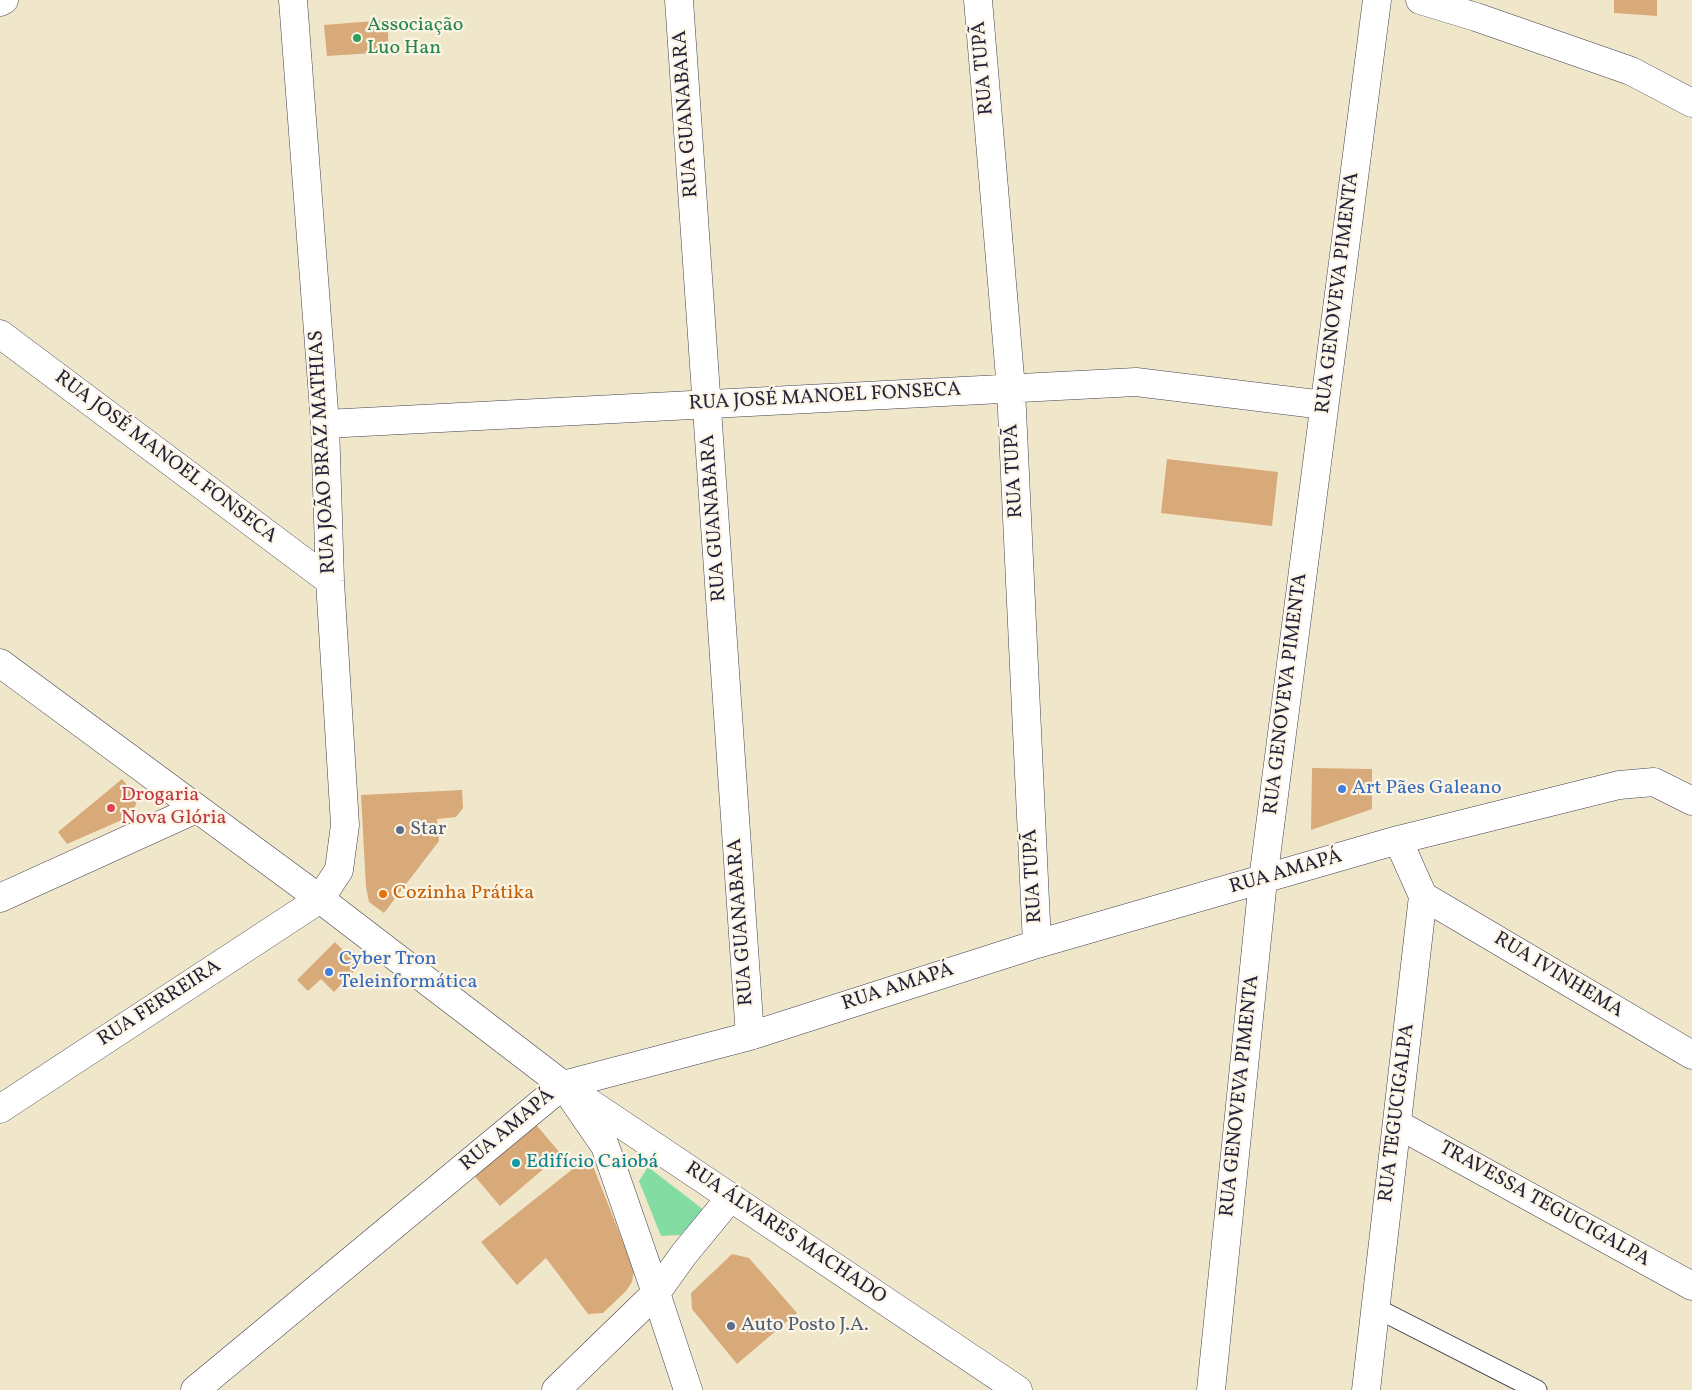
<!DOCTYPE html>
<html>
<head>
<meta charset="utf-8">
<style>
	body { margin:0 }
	canvas { display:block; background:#f0e7ca }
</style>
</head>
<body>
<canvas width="1692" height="1390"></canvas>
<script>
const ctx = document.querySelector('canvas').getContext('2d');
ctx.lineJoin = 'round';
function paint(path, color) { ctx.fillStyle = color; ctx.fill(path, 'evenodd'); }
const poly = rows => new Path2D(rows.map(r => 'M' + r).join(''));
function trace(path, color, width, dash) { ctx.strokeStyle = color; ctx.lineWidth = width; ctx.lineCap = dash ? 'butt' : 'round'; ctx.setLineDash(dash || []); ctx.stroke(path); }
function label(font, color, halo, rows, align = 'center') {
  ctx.font = font + ' Vollkorn,serif'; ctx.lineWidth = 4.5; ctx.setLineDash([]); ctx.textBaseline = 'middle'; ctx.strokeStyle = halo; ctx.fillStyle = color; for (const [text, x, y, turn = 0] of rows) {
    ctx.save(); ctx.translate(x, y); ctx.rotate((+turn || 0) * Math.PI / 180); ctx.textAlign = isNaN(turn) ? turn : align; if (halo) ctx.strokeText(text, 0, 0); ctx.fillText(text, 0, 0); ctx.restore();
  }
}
paint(poly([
	[648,1167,704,1210,680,1235,661,1236,639,1181]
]), '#83dda3');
paint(poly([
	[1614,0,1657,0,1657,16,1614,13],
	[387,20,389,52,327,56,324,25],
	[1167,459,1278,472,1272,526,1161,513],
	[1312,768,1372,769,1372,809,1311,830],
	[122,779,138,799,131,816,67,844,58,832],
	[462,790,463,808,456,817,437,819,439,841,384,913,369,902,366,887,361,795],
	[335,942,359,966,334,992,321,979,308,991,297,980],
	[532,1120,561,1154,500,1206,471,1172],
	[589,1156,634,1270,632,1282,626,1291,603,1313,588,1314,546,1258,517,1285,481,1242],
	[732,1254,749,1258,797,1313,737,1364,692,1309,691,1293]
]), '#d8a979');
const service = poly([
	[1376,1308,1537,1390]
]);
const minor = poly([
	[679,0,750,1036],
	[978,0,1011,389,1037,944],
	[0,2,4,0],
	[0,334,330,581],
	[325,424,1136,382,1324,405],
	[0,663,320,899,563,1085,1018,1390],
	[1423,896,1692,1055],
	[0,898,196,809],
	[572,1098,605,1146,656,1293,688,1390],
	[0,1109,320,899,339,870,345,825,330,581,325,424,293,0],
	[1397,1124,1692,1286],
	[195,1390,563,1085,750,1036,1037,944,1398,840,1619,785,1654,782,1692,801],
	[556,1390,656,1293,684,1254,731,1197],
	[1211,1390,1263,880,1377,0],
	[1366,1390,1423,896,1398,840]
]);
const tertiary = poly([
	[1420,0,1476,17,1631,71,1692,103]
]);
trace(service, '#414050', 21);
trace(minor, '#414050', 29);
trace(tertiary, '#414050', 29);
trace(service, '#fff', 19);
trace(minor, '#fff', 28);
trace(tertiary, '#fff', 28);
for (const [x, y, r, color] of [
	[357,38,5,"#2e9e5b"],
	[1342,789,5,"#3f7fe0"],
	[111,808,5,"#e0444e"],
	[400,830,5,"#5c6f8a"],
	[383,894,5,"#e8710a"],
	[329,972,5,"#3f7fe0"],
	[516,1163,5,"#0f9aa8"],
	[731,1326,5,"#5c6f8a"]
]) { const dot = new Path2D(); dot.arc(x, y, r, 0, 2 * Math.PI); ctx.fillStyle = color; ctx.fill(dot); trace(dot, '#fcf5e5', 2); }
label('20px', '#27864d', '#fcf5e5', [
	["Associação",367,26],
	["Luo Han",367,49]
], 'left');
label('20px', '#22223b', '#fcf5e5', [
	["RUA TUPÃ",984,68,-95],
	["RUA GUANABARA",687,114,-94],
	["RUA GENOVEVA PIMENTA",1339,293,-83],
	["RUA JOSÉ MANOEL FONSECA",825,398,-3],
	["RUA JOÃO BRAZ MATHIAS",324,452,-93],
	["RUA JOSÉ MANOEL FONSECA",165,458,37],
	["RUA TUPÃ",1015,471,-93],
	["RUA GUANABARA",715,518,-94],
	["RUA GENOVEVA PIMENTA",1287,694,-83],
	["RUA AMAPÁ",1286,873,-16],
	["RUA TUPÃ",1034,876,-93],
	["RUA GUANABARA",742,922,-94],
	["RUA IVINHEMA",1558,976,31],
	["RUA AMAPÁ",898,988,-18],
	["RUA FERREIRA",160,1004,-33],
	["RUA GENOVEVA PIMENTA",1241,1096,-84],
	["RUA TEGUCIGALPA",1398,1113,-83],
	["RUA AMAPÁ",508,1131,-40],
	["TRAVESSA TEGUCIGALPA",1544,1205,29],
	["RUA ÁLVARES MACHADO",785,1234,34]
]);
label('20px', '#366cbe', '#fcf5e5', [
	["Art Pães Galeano",1352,789],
	["Cyber Tron",339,960],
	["Teleinformática",339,983]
], 'left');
label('20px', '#be3a42', '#fcf5e5', [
	["Drogaria",121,796],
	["Nova Glória",121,819]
], 'left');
label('20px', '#4e5e75', '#fcf5e5', [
	["Star",410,830],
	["Auto Posto J.A.",741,1326]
], 'left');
label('20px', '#c56008', '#fcf5e5', [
	["Cozinha Prátika",393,894]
], 'left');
label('20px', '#0d838f', '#fcf5e5', [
	["Edifício Caiobá",526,1163]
], 'left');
</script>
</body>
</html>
